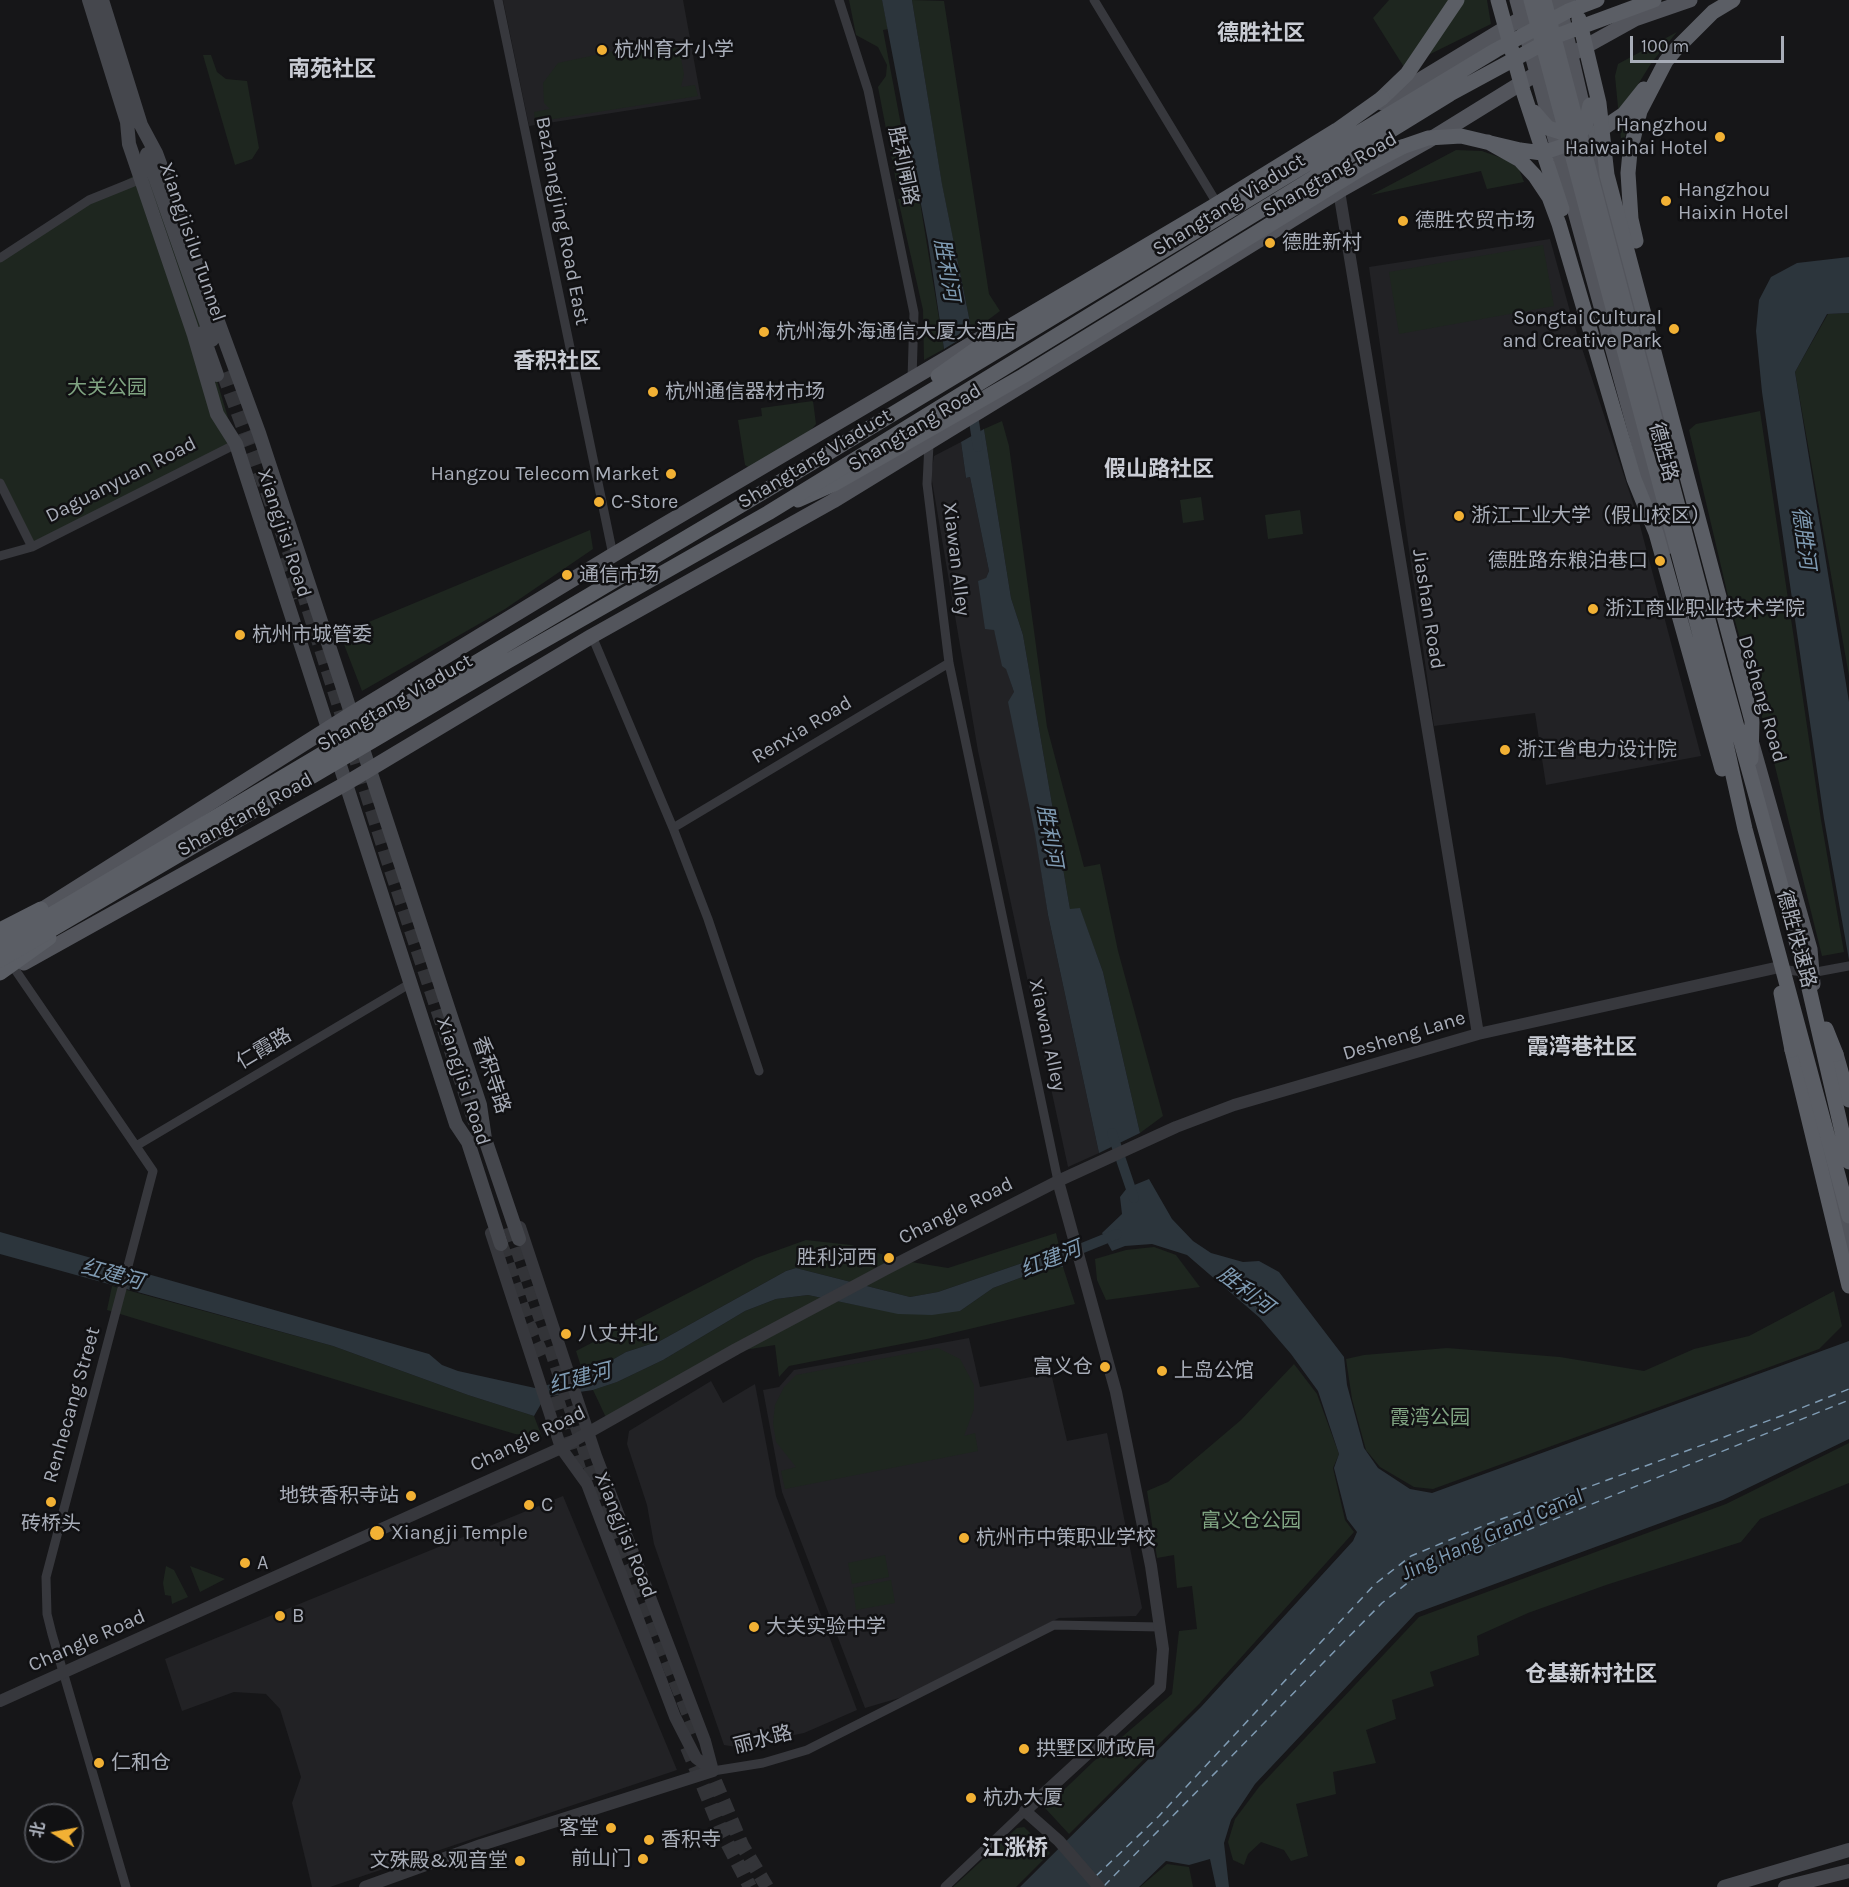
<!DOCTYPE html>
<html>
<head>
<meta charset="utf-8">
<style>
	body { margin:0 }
	#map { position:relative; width:1849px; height:1887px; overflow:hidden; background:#161618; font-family:Karla,"Noto Sans SC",sans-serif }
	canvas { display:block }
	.north { position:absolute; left:24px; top:1803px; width:60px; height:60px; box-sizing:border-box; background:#111113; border:2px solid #4d4f55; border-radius:50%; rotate:281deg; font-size:16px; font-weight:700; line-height:24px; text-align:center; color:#a8adb8 }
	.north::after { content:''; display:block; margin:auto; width:21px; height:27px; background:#f2b134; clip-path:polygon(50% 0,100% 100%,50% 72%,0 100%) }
	.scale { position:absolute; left:1630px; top:36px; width:154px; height:27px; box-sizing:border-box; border:3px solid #a8adb8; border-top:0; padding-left:8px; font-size:18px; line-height:21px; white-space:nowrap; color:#a8adb8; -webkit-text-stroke:4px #111113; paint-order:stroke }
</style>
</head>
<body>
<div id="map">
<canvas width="1849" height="1887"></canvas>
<div class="north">北</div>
<div class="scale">100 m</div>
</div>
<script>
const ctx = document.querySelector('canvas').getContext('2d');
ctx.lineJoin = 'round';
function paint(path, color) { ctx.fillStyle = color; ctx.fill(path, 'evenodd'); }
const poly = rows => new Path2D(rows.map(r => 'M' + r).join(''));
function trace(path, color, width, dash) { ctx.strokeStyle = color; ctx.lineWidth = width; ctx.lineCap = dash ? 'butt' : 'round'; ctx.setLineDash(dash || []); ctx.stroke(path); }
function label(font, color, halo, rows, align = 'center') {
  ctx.font = font + ' Karla,"Noto Sans SC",sans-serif'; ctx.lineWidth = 5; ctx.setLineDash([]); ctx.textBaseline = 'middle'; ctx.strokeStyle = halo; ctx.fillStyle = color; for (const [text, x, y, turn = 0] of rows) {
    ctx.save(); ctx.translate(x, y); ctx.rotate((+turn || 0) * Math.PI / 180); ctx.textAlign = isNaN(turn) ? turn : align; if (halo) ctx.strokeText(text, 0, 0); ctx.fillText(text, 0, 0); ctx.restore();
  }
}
paint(poly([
	[503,0,683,0,701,99,529,126],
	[1550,239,1571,315,1638,518,1701,756,1546,785,1535,713,1434,726,1369,267],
	[961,442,966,478,970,477,989,571,986,578,994,630,1014,692,1048,915,1099,1153,1068,1167,978,751,931,475,934,456],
	[969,1338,980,1387,1051,1373,1067,1441,1107,1433,1142,1608,1136,1616,1059,1618,906,1696,865,1708,782,1492,763,1390,779,1387,794,1370],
	[711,1381,723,1403,755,1384,776,1496,857,1710,804,1733,736,1747,724,1745,654,1544,647,1505,627,1444,629,1431],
	[563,1496,677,1770,330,1887,312,1887,292,1803,301,1777,280,1709,266,1694,234,1692,182,1711,165,1659]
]), '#222225');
paint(poly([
	[849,0,882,0,888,29,883,30,911,178,896,181,878,87,886,76,887,65,878,47,856,35],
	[912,0,944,1,989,294,1000,311,972,332,942,185],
	[1389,0,1487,0,1491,24,1404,67,1373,18],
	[1677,32,1652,62,1637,86,1622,149,1615,76,1618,64],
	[656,42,674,46,680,54,684,74,681,87,695,85,698,96,535,122,534,112,550,109,544,103,543,83,558,63],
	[203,55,211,55,217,72,226,79,247,81,259,148,252,159,235,165],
	[1456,150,1482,151,1507,160,1519,169,1524,182,1487,189,1481,171,1371,195],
	[152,166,236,444,32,547,0,483,0,258,89,200],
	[919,196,944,349,924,360,923,310,898,199],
	[1543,245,1554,306,1399,334,1389,272],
	[1849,313,1849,676,1795,372,1828,314],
	[813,401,816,424,811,430,750,468,745,465,738,420,762,416,761,408],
	[1760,411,1821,820,1844,952,1822,956,1769,742,1728,596,1689,430,1696,424],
	[1002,421,1009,446,1047,727,1084,867,1100,864,1118,951,1163,1116,1140,1133,1103,972,1080,909,1070,909,1023,635,1011,598,984,429],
	[1201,497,1204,520,1183,523,1180,500],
	[1300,510,1303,534,1268,539,1265,515],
	[590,530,593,549,505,609,362,691,340,634],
	[1056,1233,1060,1250,938,1292,910,1297,796,1268,786,1271,660,1341,626,1352,584,1376,576,1351,756,1258,806,1240,851,1245,905,1261,948,1268],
	[1154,1247,1176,1255,1200,1287,1106,1300,1097,1280,1095,1259,1126,1250],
	[1052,1266,1063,1267,1075,1304,927,1339,789,1366,779,1377,775,1345,732,1352,610,1426,593,1390,617,1382,663,1360,745,1311,776,1299,808,1295,861,1306,960,1311,993,1288],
	[112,1286,333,1346,468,1395,534,1416,542,1437,515,1434,472,1421,107,1310],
	[1834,1291,1842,1326,1819,1349,1433,1489,1414,1487,1380,1467,1366,1450,1352,1399,1346,1359,1364,1355,1447,1348,1560,1357,1644,1371,1694,1349,1749,1336],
	[938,1348,960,1359,974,1385,974,1409,964,1436,975,1433,978,1451,785,1489,781,1471,796,1467,776,1442,773,1423,775,1405,784,1387,796,1375],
	[1294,1364,1317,1394,1339,1454,1333,1468,1345,1520,1354,1532,1200,1703,1069,1834,1045,1808,1094,1761,1172,1694,1179,1631,1197,1629,1192,1586,1177,1588,1174,1555,1157,1558,1147,1491,1168,1482,1241,1420],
	[1849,1443,1849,1483,1760,1519,1741,1542,1606,1585,1528,1613,1477,1636,1479,1655,1430,1672,1434,1686,1392,1700,1396,1719,1366,1730,1376,1763,1333,1772,1336,1794,1296,1804,1308,1856,1291,1861,1284,1850,1261,1842,1248,1854,1244,1865,1233,1860,1228,1842,1235,1819,1259,1787,1419,1617,1726,1504],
	[885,1555,889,1577,852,1584,848,1563],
	[166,1566,174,1570,188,1597,172,1604,171,1596,165,1595,163,1583],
	[190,1566,225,1579,200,1592],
	[891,1580,895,1603,856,1610,853,1588],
	[1024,1827,1050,1853,1016,1887,953,1887,1017,1828],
	[1167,1864,1189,1867,1193,1887,1140,1887]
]), '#1e261f');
paint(poly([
	[882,0,912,0,942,184,972,332,944,349,928,241],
	[1849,257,1849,313,1827,314,1795,372,1849,702,1849,960,1824,819,1762,392,1756,331,1759,300,1771,277,1797,263],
	[984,429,1011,598,1023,635,1070,909,1080,908,1103,972,1140,1133,1099,1153,1048,915,1035,834,1008,702,1014,692,1006,669,1002,666,994,630,985,629,978,581,986,578,989,571,970,477,966,478,961,442],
	[1149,1179,1172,1219,1193,1241,1211,1253,1243,1262,1259,1261,1279,1272,1344,1357,1347,1385,1364,1448,1378,1468,1410,1489,1432,1493,1849,1341,1849,1439,1723,1500,1416,1613,1255,1784,1231,1820,1224,1843,1229,1887,1216,1887,1210,1859,1189,1865,1166,1861,1139,1887,1020,1887,1201,1707,1353,1541,1357,1532,1347,1519,1334,1468,1339,1454,1318,1391,1291,1354,1260,1318,1187,1255,1152,1244,1125,1246,1112,1251,1102,1233,1122,1214,1120,1197,1127,1188],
	[0,1232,429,1354,442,1365,458,1371,535,1388,584,1376,626,1352,660,1341,786,1271,796,1268,910,1297,938,1292,1060,1250,1063,1267,1052,1266,993,1288,960,1311,932,1315,898,1314,808,1295,776,1299,745,1311,663,1360,617,1382,593,1390,545,1397,534,1416,468,1395,333,1346,0,1254]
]), '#2c353c');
trace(poly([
	[972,409,978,447],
	[1112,1133,1134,1198],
	[1048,1262,1117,1234]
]), '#2c353c', 10);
trace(poly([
	[1096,1876,1159,1816,1375,1584,1411,1556,1488,1524,1781,1416,1849,1389],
	[1104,1886,1382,1603,1419,1574,1849,1400]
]), '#7f9bb3', 1.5, [8, 6]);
trace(poly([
	[223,373,297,573,387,858,482,1144],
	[282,558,296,599],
	[510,1227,592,1472,698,1738],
	[501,1244,527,1321,545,1361],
	[556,1396,581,1475],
	[687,1747,723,1835,750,1887],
	[707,1762,742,1845,767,1887]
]), '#333438', 14, [14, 7]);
trace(poly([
	[498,0,613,555],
	[839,0,868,90,914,313,912,379],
	[1094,0,1215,200],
	[0,258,89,200,141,179],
	[929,444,927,484,949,663,1058,1181],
	[0,483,32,547],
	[0,556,32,547,236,444],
	[592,636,673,828,708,919,759,1071],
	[673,828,949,663],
	[14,968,153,1171,46,1577,47,1614,52,1634,126,1887],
	[1780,969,1811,973,1849,966],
	[136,1146,411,983],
	[713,1771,763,1763,807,1750,1054,1625,1161,1627],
	[945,1887,1025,1811]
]), '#37383d', 9);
trace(poly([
	[1339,191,1478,1034],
	[236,444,259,433],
	[1058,1181,1116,1392,1151,1566,1163,1649,1160,1687,1025,1811,1059,1841,1099,1887],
	[520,1227,596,1456,705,1741,713,1771],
	[491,1233,561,1448,587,1484,675,1717,696,1758,713,1771],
	[0,1701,561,1448,736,1349,888,1268,1058,1181,1176,1127,1234,1105,1478,1034,1775,968],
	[365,1887,481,1845,713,1771]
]), '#37383d', 12);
trace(poly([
	[89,0,127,122,129,144,194,335,217,414,236,444,456,1124,468,1142,501,1244],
	[102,0,141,125,156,153,259,433,480,1105,485,1139,519,1239],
	[147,154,212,340],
	[202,333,217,375],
	[1724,1887,1849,1850],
	[1785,1887,1849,1871]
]), '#45474d', 14);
trace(poly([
	[1517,0,1667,547],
	[1559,4,1590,138,1673,454],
	[1382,103,1522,18,1568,0],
	[1752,744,1810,949,1813,984],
	[30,917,351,714,613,555,981,338],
	[24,963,345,784,592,636,833,501,1339,191,1426,142,1536,74,1635,19,1690,0],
	[1823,1148,1849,1247]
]), '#53555c', 15);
trace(poly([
	[1382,98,1407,74,1457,0],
	[1596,133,1624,114,1644,89],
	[1636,241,1631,219,1628,173,1630,152,1640,111,1666,61,1676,49,1713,12,1733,0],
	[798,500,834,484,1023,376,1362,168,1402,147],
	[0,973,49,938],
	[1792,1050,1849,1286],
	[1836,1054,1849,1100]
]), '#5b5e65', 15);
trace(poly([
	[1498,0,1523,91,1562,209],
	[1531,0,1710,672,1745,829,1849,1216],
	[1544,0,1721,669,1808,984,1849,1162],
	[1579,19,1599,103,1607,175,1752,721,1751,759],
	[1534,112,1548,128,1573,136],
	[1488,142,1520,160,1535,176,1549,197,1559,224,1634,479,1656,533,1722,769],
	[1402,147,1428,138,1461,136,1520,150,1542,153,1563,146,1578,136,1585,127,1590,105],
	[938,376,997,334,1212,207,1337,130,1382,98],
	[0,930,41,909],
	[0,945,770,488,1496,50,1568,11,1597,0],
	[0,960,508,661,768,513,1450,94,1559,35,1654,0],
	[1781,993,1792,1050],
	[1826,1029,1836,1054]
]), '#5b5e65', 15);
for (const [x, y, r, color] of [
	[602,50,6,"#f2b134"],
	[1720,137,6,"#f2b134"],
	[1666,201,6,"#f2b134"],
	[1403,221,6,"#f2b134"],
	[1270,243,6,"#f2b134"],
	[1674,329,6,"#f2b134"],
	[764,332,6,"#f2b134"],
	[653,392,6,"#f2b134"],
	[671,474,6,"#f2b134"],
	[599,502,6,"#f2b134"],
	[1459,516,6,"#f2b134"],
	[1660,561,6,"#f2b134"],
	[567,575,6,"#f2b134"],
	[1593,609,6,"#f2b134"],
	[240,635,6,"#f2b134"],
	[1505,750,6,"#f2b134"],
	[889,1258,6,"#f2b134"],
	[566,1334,6,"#f2b134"],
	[1105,1367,6,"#f2b134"],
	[1162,1371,6,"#f2b134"],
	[411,1496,6,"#f2b134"],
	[51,1502,6,"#f2b134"],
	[529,1505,6,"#f2b134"],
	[377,1533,8,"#f2b134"],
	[964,1538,6,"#f2b134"],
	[245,1563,6,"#f2b134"],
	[280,1616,6,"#f2b134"],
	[754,1627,6,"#f2b134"],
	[1024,1749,6,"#f2b134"],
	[99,1763,6,"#f2b134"],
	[971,1798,6,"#f2b134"],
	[611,1828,6,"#f2b134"],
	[649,1840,6,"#f2b134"],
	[643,1859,6,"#f2b134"],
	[520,1861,6,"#f2b134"]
]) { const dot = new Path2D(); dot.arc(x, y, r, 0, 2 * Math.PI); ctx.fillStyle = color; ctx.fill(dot); trace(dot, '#111113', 2); }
label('20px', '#a8adb8', '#111113', [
	["杭州育才小学",614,50],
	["Hangzhou",1708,125,"right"],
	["Haiwaihai Hotel",1708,148,"right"],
	["Hangzhou",1678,190],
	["Haixin Hotel",1678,213],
	["德胜农贸市场",1415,221],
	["德胜新村",1282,243],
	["Songtai Cultural",1662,318,"right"],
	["and Creative Park",1662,341,"right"],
	["杭州海外海通信大厦大酒店",776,332],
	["杭州通信器材市场",665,392],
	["Hangzou Telecom Market",659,474,"right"],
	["C-Store",611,502],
	["浙江工业大学（假山校区）",1471,516],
	["德胜路东粮泊巷口",1648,561,"right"],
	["通信市场",579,575],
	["浙江商业职业技术学院",1605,609],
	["杭州市城管委",252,635],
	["浙江省电力设计院",1517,750],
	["胜利河西",877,1258,"right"],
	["八丈井北",578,1334],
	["富义仓",1093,1367,"right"],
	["上岛公馆",1174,1371],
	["地铁香积寺站",399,1496,"right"],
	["C",541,1505],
	["砖桥头",51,1524,"center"],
	["Xiangji Temple",391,1533],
	["杭州市中策职业学校",976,1538],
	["A",257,1563],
	["B",292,1616],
	["大关实验中学",766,1627],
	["拱墅区财政局",1036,1749],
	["仁和仓",111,1763],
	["杭办大厦",983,1798],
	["客堂",599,1828,"right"],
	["香积寺",661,1840],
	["前山门",631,1859,"right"],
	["文殊殿&观音堂",508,1861,"right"]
], 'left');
label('20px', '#a8adb8', '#111113', [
	["胜利闸路",903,166,78],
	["Shangtang Road",1330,175,-30],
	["Shangtang Viaduct",1229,205,-32],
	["Bazhangjing Road East",562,221,79],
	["Xiangjisilu Tunnel",192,242,71],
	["Shangtang Road",915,428,-31],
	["德胜路",1663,452,75],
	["Shangtang Viaduct",815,459,-31],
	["Daguanyuan Road",121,480,-27],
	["Xiangjisi Road",284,533,72],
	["Xiawan Alley",956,559,83],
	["Jiashan Road",1428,609,81],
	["Desheng Road",1762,699,74],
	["Shangtang Viaduct",395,703,-30],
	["Renxia Road",802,730,-31],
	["Shangtang Road",245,815,-29],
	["德胜快速路",1796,939,75],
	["Xiawan Alley",1047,1035,78],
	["Desheng Lane",1404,1036,-17],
	["仁霞路",264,1049,-31],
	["香积寺路",491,1075,72],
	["Xiangjisi Road",463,1081,72],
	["Changle Road",956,1211,-27],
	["Renhecang Street",72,1405,-74],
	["Changle Road",528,1439,-26],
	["Xiangjisi Road",625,1535,68],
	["Changle Road",87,1641,-24],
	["丽水路",763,1740,-14]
]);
label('20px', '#7fa381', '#111113', [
	["大关公园",107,388],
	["霞湾公园",1430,1418],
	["富义仓公园",1251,1521]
]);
label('italic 21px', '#7f9bb3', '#111113', [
	["胜利河",946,270,80],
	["德胜河",1803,538,82],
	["胜利河",1049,836,80],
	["红建河",1051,1260,-22],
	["红建河",112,1275,15],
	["胜利河",1245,1291,37],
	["红建河",580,1379,-15],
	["Jing Hang Grand Canal",1492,1535,-24]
]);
label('bold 22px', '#c9ccd4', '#111113', [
	["德胜社区",1261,34],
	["南苑社区",332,70],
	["香积社区",557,362],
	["假山路社区",1159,470],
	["霞湾巷社区",1582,1048],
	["仓基新村社区",1591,1675],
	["江涨桥",1015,1849]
]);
</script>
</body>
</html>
